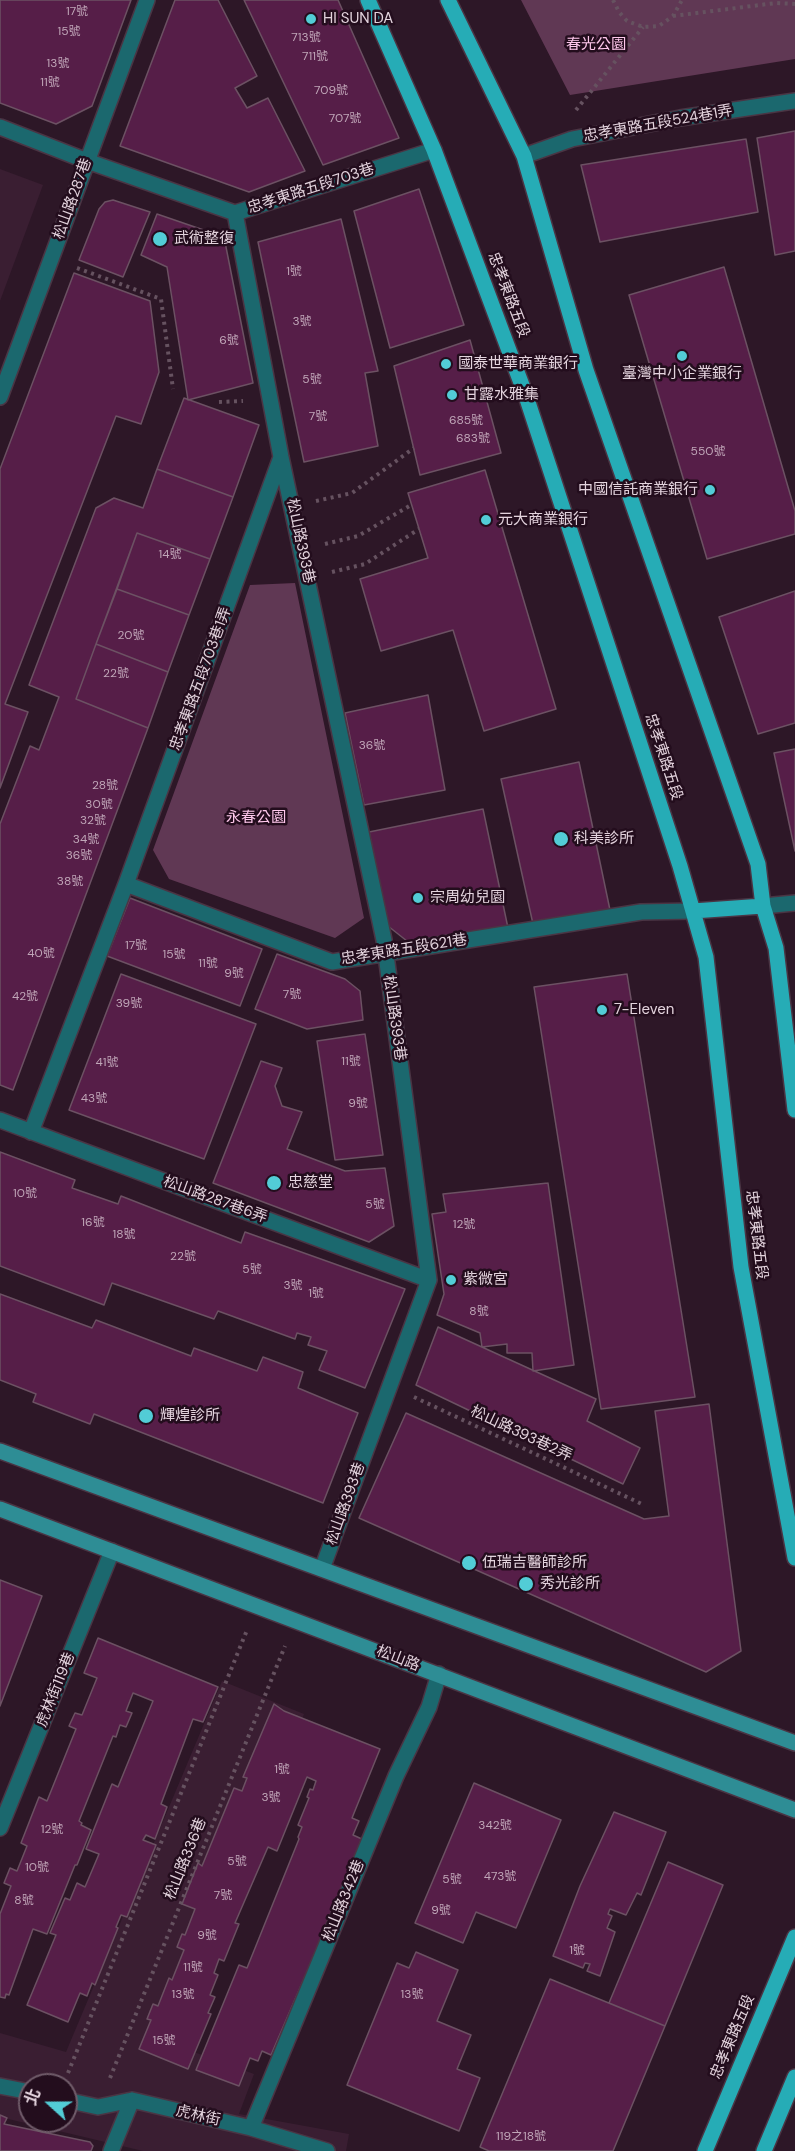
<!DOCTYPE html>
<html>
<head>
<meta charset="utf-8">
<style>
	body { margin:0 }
	#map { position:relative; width:795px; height:2151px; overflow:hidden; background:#2d1727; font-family:"DM Sans","Noto Sans TC",sans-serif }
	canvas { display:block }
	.north { position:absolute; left:18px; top:2073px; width:60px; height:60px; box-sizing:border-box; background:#230d1d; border:2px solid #705c6a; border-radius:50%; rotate:291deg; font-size:16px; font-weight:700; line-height:24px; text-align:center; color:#e3d3dd }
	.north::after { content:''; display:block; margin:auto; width:21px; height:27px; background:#52ccd6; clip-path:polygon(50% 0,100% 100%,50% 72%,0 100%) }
</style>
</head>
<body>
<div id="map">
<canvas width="795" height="2151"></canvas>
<div class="north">北</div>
</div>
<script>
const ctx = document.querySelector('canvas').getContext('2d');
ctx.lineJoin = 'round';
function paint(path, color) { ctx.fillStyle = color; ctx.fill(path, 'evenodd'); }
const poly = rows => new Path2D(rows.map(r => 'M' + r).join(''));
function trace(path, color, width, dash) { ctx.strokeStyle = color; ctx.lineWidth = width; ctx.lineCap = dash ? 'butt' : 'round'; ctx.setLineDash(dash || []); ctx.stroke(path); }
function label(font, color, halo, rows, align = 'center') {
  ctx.font = font + ' "DM Sans","Noto Sans TC",sans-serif'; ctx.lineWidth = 5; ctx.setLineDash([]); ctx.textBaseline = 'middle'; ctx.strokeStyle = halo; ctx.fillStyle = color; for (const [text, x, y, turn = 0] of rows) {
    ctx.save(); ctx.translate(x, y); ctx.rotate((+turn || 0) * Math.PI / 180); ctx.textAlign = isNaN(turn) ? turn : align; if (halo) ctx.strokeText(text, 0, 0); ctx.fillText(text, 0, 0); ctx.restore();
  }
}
paint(poly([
	[0,169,43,185,0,301],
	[222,1681,304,1714,172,2044,254,2074,239,2114,349,2134,346,2151,143,2151,0,2117,0,2033,66,2052],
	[30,2085,66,2085,66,2121,30,2121]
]), '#3a1e32');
paint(poly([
	[521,0,795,0,795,59,570,95],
	[295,583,364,918,335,938,169,879,153,850,250,585]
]), '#603854');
const building = poly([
	[0,0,131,0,92,106,56,124,0,103,0,0],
	[175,0,218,0,257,76,235,88,247,108,268,98,305,171,249,192,120,146,175,0],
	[244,0,338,0,399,138,323,165,244,0],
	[795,131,795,251,775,255,757,138,795,131],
	[746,139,758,212,600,242,581,165,746,139],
	[419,189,464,325,390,348,354,211,419,189],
	[113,200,150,212,123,277,79,260,99,209,105,202,113,200],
	[157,214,224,237,253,383,188,400,167,267,141,255,157,214],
	[341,219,378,371,365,373,378,446,304,462,258,242,341,219],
	[724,267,795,511,795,534,707,559,629,295,724,267],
	[74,273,150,301,159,372,141,424,116,416,5,704,28,712,0,788,0,469,74,273],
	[470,340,501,453,420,475,394,366,470,340],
	[184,398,259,425,233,497,157,469,184,398],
	[157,469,233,497,210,559,137,533,96,644,76,699,148,728,13,1090,0,1085,0,824,30,746,39,750,59,697,29,685,96,508,114,498,143,508,157,469],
	[485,470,556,709,484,731,453,630,381,651,360,579,428,558,408,493,485,470],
	[137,533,210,559,189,615,117,589,137,533],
	[117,589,189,615,168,672,96,644,117,589],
	[795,591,795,723,758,734,719,617,795,591],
	[96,644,168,672,148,728,76,699,96,644],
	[428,695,445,790,364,805,345,713,428,695],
	[795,749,795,851,774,753,795,749],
	[579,762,610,910,533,924,501,779,579,762],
	[483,809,508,928,412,945,388,926,369,832,483,809],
	[130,898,262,949,240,1006,107,956,130,898],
	[277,954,345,979,360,991,363,1020,307,1029,255,1009,277,954],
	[121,974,256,1024,204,1159,69,1110,121,974],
	[627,974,695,1397,601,1409,534,987,627,974],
	[365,1034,383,1155,335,1160,317,1041,365,1034],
	[261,1061,282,1068,275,1086,282,1106,302,1112,287,1149,345,1171,385,1168,394,1226,369,1242,213,1183,261,1061],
	[0,1152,75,1180,72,1188,118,1204,121,1196,241,1243,245,1232,405,1289,365,1388,319,1370,327,1351,308,1345,311,1337,297,1333,295,1339,218,1311,214,1319,112,1283,104,1305,0,1266,0,1152],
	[548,1183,574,1365,533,1371,532,1353,507,1353,507,1344,482,1347,480,1333,437,1315,444,1294,432,1214,446,1212,443,1194,548,1183],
	[0,1294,92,1328,96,1320,191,1356,194,1348,257,1371,263,1357,303,1372,298,1388,358,1413,323,1503,94,1414,90,1424,33,1402,36,1394,0,1380,0,1294],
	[438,1327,596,1399,587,1421,640,1448,623,1484,416,1385,438,1327],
	[709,1404,741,1651,706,1672,359,1518,406,1413,644,1519,669,1516,655,1411,709,1404],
	[0,1580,42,1596,0,1706,0,1580],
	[98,1638,218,1687,203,1722,193,1719,161,1804,167,1807,155,1839,146,1835,143,1840,156,1845,127,1917,121,1915,116,1927,118,1928,95,1985,92,1983,87,1996,80,1993,68,2022,27,2005,56,1935,50,1933,65,1898,70,1900,77,1883,85,1887,99,1854,86,1849,112,1784,118,1787,153,1701,133,1693,126,1711,132,1713,126,1727,120,1725,116,1737,113,1736,79,1821,82,1823,81,1825,91,1830,77,1865,75,1865,47,1934,33,1929,9,1995,6,1994,5,1998,0,1997,0,1914,11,1886,4,1883,10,1868,17,1871,27,1846,21,1843,39,1797,47,1801,76,1729,69,1726,75,1713,82,1715,97,1678,84,1673,98,1638],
	[274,1704,284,1711,380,1749,352,1818,359,1821,353,1835,364,1840,271,2055,262,2051,258,2061,250,2058,239,2086,196,2070,239,1965,247,1968,299,1839,298,1837,302,1827,298,1825,309,1798,307,1797,310,1789,313,1790,316,1781,307,1777,277,1851,268,1847,235,1923,239,1924,224,1961,219,1959,214,1973,218,1975,210,1995,215,1997,208,2013,211,2014,188,2069,139,2049,151,2020,147,2019,153,2004,158,2006,169,1978,172,1980,184,1950,177,1947,182,1934,185,1935,195,1909,182,1904,198,1863,202,1866,234,1788,242,1791,247,1778,243,1777,274,1704],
	[474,1783,561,1820,516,1928,476,1912,463,1943,415,1923,474,1783],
	[614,1812,666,1832,641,1895,637,1893,626,1915,610,1909,608,1914,612,1916,607,1928,615,1932,600,1976,587,1971,590,1964,585,1963,583,1968,553,1956,580,1886,614,1812],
	[668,1862,723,1885,665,2026,609,2003,668,1862],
	[416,1952,458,1970,437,2021,471,2035,457,2069,480,2078,459,2131,347,2085,397,1963,409,1968,416,1952],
	[550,1979,665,2026,613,2151,489,2151,480,2147,550,1979],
	[0,2115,7,2118,4,2124,90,2142,93,2146,91,2151,0,2151,0,2115]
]);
paint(building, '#561e48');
trace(building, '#6c5163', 1.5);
const lane = poly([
	[0,127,87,161,235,213,434,150],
	[235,213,281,457,384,940,429,1280,322,1569],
	[0,397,147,0],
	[126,884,332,962,641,912,693,911],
	[0,1120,429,1280],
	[31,1132,126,884,281,457]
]);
const street = poly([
	[524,156,572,139,680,118,795,101],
	[763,906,795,903],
	[0,1828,112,1551],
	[0,2086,30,2092],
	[66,2100,98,2107,132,2100,251,2128,327,2151],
	[251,2128,396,1776,429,1707,439,1674],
	[111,2151,132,2100]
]);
const secondary = poly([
	[0,1451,795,1743],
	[0,1509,795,1810]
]);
const primary = poly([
	[368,0,434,150,526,396,680,866,706,957,741,1267,795,1558],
	[448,0,524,156,586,370,758,864,763,906,776,948,795,1110],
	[693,911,763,906],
	[705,2151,795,1937],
	[764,2151,795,2077]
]);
trace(lane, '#4a3544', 18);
trace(street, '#4a3544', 18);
trace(secondary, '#4a3544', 18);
trace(primary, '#4a3544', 18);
trace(poly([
	[613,0,619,12,627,21,643,27,659,26,673,16,682,0],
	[673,16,776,3,795,4],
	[576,110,643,27],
	[77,268,161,299,173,389],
	[219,402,243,401],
	[316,501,352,493,414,448],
	[325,544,358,536,411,505],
	[332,572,365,564,419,529],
	[414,1397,644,1505],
	[68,2073,247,1630],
	[110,2078,285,1646]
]), '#665260', 4, [3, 4.5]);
trace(lane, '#1b686e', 15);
trace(street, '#1b686e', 15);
trace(secondary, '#2e8d95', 15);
trace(primary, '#26acb6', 15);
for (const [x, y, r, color] of [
	[311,19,6,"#52ccd6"],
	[160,239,8,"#52ccd6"],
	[682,356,6,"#52ccd6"],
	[446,364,6,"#52ccd6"],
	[452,395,6,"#52ccd6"],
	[710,490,6,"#52ccd6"],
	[486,520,6,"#52ccd6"],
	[561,839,8,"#52ccd6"],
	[418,898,6,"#52ccd6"],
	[602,1010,6,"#52ccd6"],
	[274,1183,8,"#52ccd6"],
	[451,1280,6,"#52ccd6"],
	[146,1416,8,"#52ccd6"],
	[469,1563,8,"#52ccd6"],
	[526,1584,8,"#52ccd6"]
]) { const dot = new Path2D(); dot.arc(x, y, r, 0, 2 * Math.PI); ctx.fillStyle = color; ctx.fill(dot); trace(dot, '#230d1d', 2); }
label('12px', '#c0a6b8', null, [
	["17號",77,12],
	["15號",69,32],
	["713號",306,38],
	["711號",315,57],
	["13號",58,64],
	["11號",50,83],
	["709號",331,91],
	["707號",345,119],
	["1號",294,272],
	["3號",302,322],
	["6號",229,341],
	["5號",312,380],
	["7號",318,417],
	["685號",466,421],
	["683號",473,439],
	["550號",708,452],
	["14號",170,555],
	["20號",131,636],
	["22號",116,674],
	["36號",372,746],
	["28號",105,786],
	["30號",99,805],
	["32號",93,821],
	["34號",86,840],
	["36號",79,856],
	["38號",70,882],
	["17號",136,946],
	["40號",41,954],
	["15號",174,955],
	["11號",208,964],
	["9號",234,974],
	["7號",292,995],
	["42號",25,997],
	["39號",129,1004],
	["11號",351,1062],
	["41號",107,1063],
	["43號",94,1099],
	["9號",358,1104],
	["10號",25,1194],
	["5號",375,1205],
	["16號",93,1223],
	["12號",464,1225],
	["18號",124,1235],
	["22號",183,1257],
	["5號",252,1270],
	["3號",293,1286],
	["1號",316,1294],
	["8號",479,1312],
	["1號",282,1770],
	["3號",271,1798],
	["342號",495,1826],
	["12號",52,1830],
	["5號",237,1862],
	["10號",37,1868],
	["473號",500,1877],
	["5號",452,1880],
	["7號",223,1896],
	["8號",24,1901],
	["9號",441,1911],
	["9號",207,1936],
	["1號",577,1951],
	["11號",193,1968],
	["13號",183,1995],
	["13號",412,1995],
	["15號",164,2041],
	["119之18號",521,2137]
]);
label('15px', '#e3d3dd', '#230d1d', [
	["HI SUN DA",323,19],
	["武術整復",174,239],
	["國泰世華商業銀行",458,364],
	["臺灣中小企業銀行",682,374,"center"],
	["甘露水雅集",464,395],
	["中國信託商業銀行",698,490,"right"],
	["元大商業銀行",498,520],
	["科美診所",574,839],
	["宗周幼兒園",430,898],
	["7-Eleven",614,1010],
	["忠慈堂",288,1183],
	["紫微宮",463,1280],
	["輝煌診所",160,1416],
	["伍瑞吉醫師診所",482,1563],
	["秀光診所",540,1584]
], 'left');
label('15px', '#fec7eb', '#230d1d', [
	["春光公園",596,45],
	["永春公園",256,818]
]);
label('15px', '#e3d3dd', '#230d1d', [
	["忠孝東路五段524巷1弄",658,124,-10],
	["忠孝東路五段703巷",311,189,-18],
	["松山路287巷",73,199,-70],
	["忠孝東路五段",508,295,69],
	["松山路393巷",300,541,78],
	["忠孝東路五段703巷1弄",201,679,-70],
	["忠孝東路五段",663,757,72],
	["忠孝東路五段621巷",404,950,-9],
	["松山路393巷",394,1018,82],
	["松山路287巷6弄",215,1200,20],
	["忠孝東路五段",756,1235,83],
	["松山路393巷2弄",521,1434,25],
	["松山路393巷",346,1504,-70],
	["松山路",398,1659,21],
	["虎林街119巷",56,1690,-68],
	["松山路336巷",186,1859,-68],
	["松山路342巷",344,1901,-68],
	["忠孝東路五段",733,2037,-67],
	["虎林街",198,2116,13]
]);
</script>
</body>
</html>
